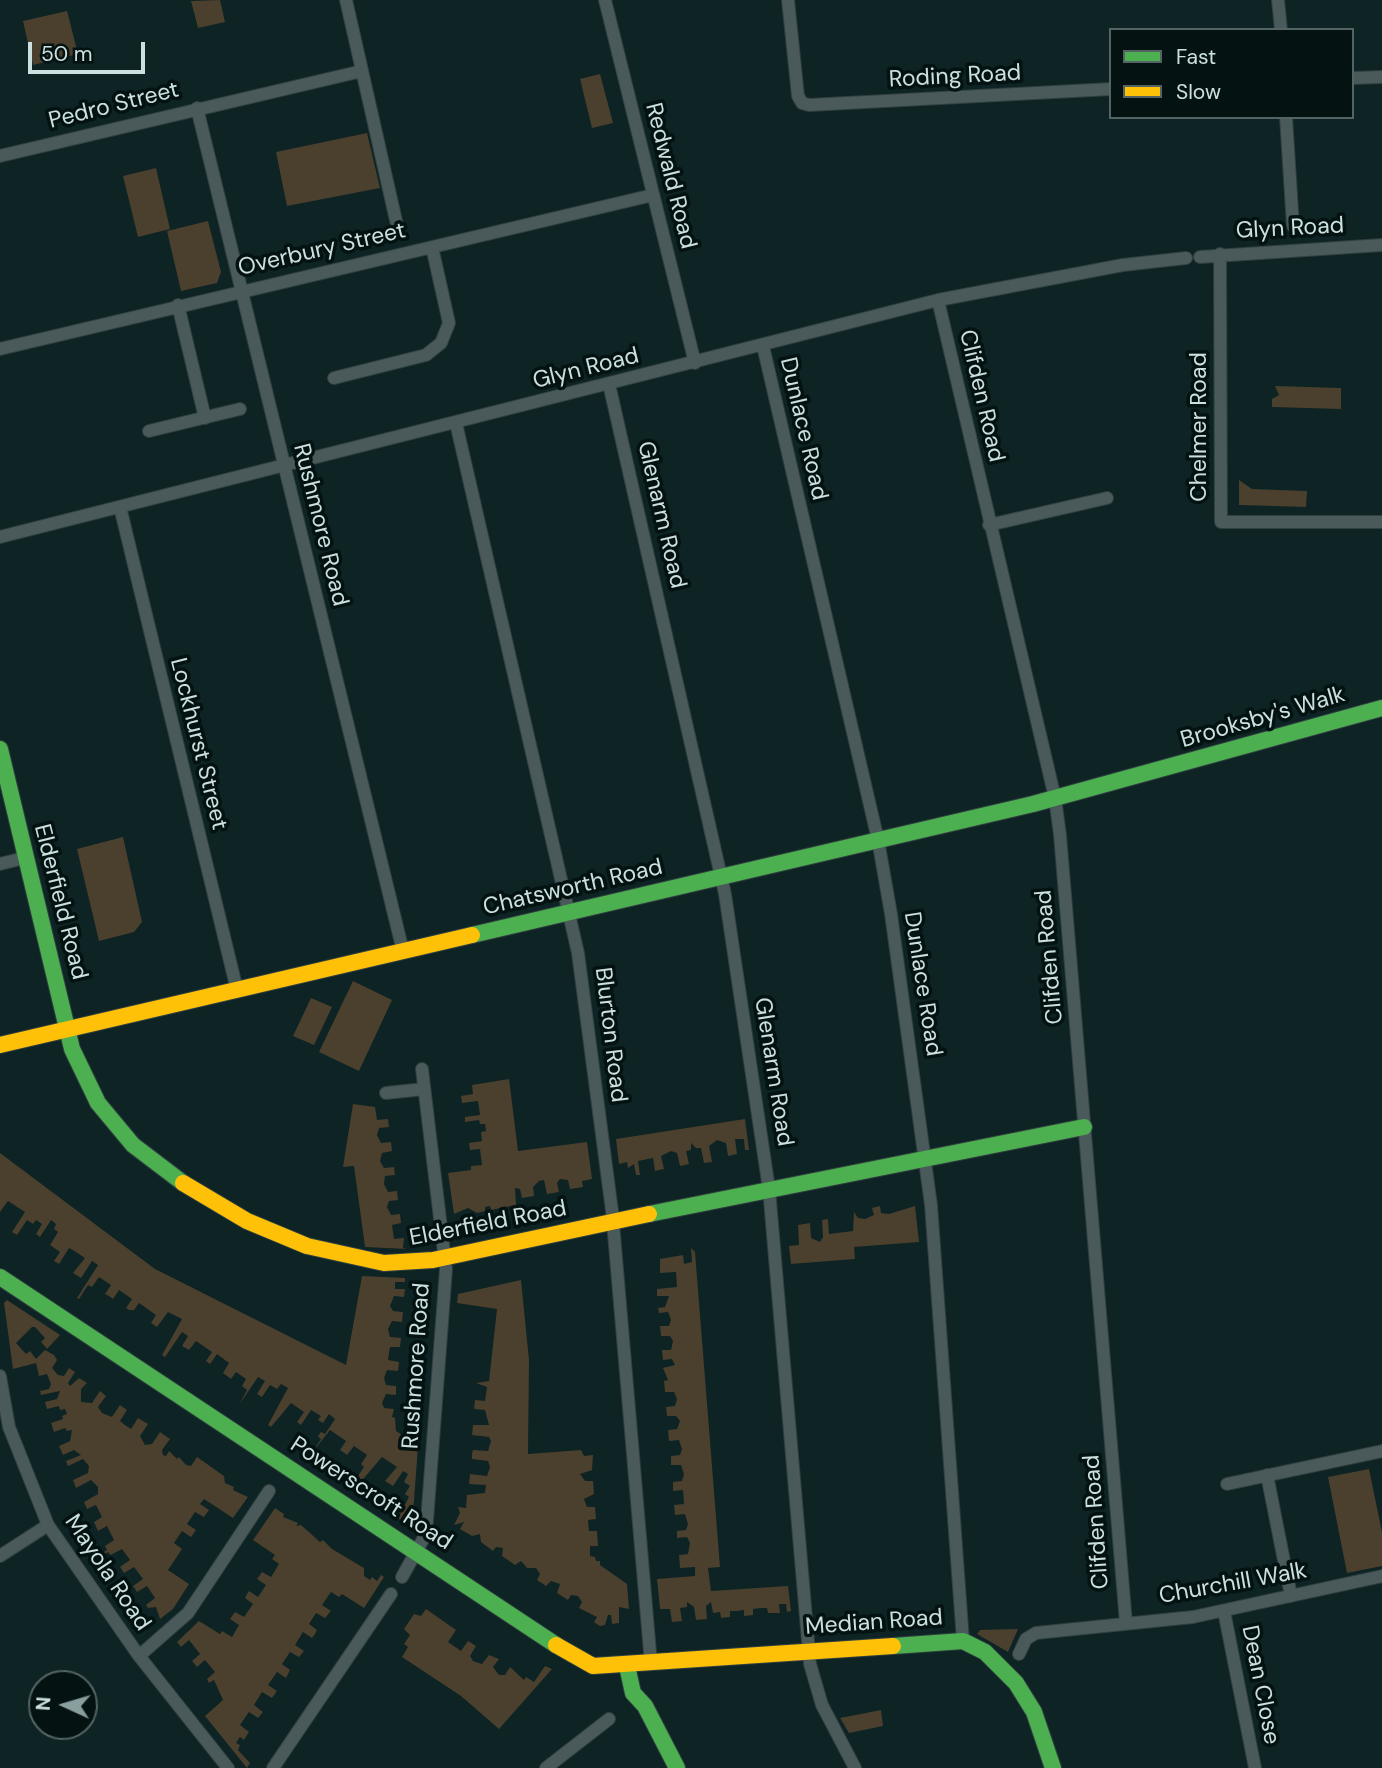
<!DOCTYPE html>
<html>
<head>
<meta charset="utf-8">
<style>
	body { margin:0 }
	#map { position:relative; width:1382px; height:1768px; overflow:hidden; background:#0d2324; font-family:"DM Sans",sans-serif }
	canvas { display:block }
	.legend { position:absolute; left:1109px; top:28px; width:245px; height:91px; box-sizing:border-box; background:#041212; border:2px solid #546464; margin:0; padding:9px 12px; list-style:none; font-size:21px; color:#cce0e0 }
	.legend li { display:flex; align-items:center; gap:14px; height:35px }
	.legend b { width:35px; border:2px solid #546464 }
	.north { position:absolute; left:28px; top:1670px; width:70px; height:70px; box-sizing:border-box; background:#041212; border:2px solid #546464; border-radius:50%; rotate:274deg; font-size:19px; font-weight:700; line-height:28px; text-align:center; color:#cce0e0 }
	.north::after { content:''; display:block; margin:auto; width:24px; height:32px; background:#899e9e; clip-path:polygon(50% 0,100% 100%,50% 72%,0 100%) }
	.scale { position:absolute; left:28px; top:42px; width:117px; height:32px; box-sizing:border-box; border:4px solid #cce0e0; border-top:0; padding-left:9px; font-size:21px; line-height:24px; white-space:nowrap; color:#cce0e0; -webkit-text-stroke:5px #041212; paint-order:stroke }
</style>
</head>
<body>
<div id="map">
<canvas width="1382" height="1768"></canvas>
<ul class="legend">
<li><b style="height:9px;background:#4caf50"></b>Fast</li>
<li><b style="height:9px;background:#ffc107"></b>Slow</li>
</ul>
<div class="north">N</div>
<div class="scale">50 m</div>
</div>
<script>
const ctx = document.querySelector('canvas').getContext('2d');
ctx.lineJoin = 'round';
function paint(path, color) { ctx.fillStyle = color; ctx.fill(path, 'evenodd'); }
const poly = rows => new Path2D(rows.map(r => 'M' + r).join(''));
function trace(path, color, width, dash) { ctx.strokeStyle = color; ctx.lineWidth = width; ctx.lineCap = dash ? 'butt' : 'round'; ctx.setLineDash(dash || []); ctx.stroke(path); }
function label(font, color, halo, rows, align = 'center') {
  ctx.font = font + ' "DM Sans",sans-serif'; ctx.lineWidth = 7; ctx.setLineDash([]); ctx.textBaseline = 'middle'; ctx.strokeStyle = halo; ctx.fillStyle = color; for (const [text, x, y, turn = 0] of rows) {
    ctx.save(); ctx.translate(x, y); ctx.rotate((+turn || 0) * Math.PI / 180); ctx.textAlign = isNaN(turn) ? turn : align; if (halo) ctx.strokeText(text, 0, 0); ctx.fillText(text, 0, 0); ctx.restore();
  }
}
paint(poly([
	[220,0,225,22,198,28,191,1],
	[67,11,78,54,33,65,23,21],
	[600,74,613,123,592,128,580,79],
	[367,133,380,188,287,206,276,152],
	[156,168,170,229,138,237,123,176],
	[208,221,221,272,217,283,181,291,167,231],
	[1275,386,1341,388,1341,409,1272,407,1272,399,1279,395],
	[1239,480,1252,489,1307,491,1306,507,1239,505],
	[123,837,142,922,134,932,99,941,77,849],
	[353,981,392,1000,359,1071,319,1052],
	[311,998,332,1007,314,1045,293,1036],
	[509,1079,518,1151,587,1142,592,1179,582,1181,583,1187,570,1189,568,1180,560,1179,557,1183,559,1192,547,1194,544,1180,539,1181,533,1187,534,1196,522,1198,520,1189,515,1188,516,1205,491,1210,490,1206,485,1207,485,1211,477,1213,468,1208,454,1214,448,1173,471,1170,471,1166,482,1165,480,1149,470,1150,469,1143,482,1141,481,1132,486,1131,485,1124,480,1124,479,1120,465,1122,465,1117,480,1115,478,1101,462,1103,461,1096,473,1094,472,1085],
	[353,1104,375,1107,377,1120,388,1119,389,1127,379,1128,377,1135,381,1143,391,1142,392,1151,382,1153,380,1161,384,1168,394,1167,395,1175,385,1176,384,1184,388,1192,397,1191,398,1200,389,1201,387,1207,391,1215,400,1214,401,1223,392,1225,394,1239,404,1238,403,1248,407,1249,365,1247,354,1166,343,1167],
	[745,1119,749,1150,745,1150,744,1139,735,1139,737,1154,728,1156,726,1143,717,1140,709,1146,712,1162,704,1163,701,1148,696,1148,691,1143,691,1150,686,1151,689,1164,680,1166,677,1153,671,1151,661,1156,664,1169,655,1171,653,1158,638,1161,640,1175,636,1175,634,1164,628,1168,627,1162,619,1164,616,1139],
	[0,1153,155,1269,346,1365,362,1276,405,1278,405,1282,395,1282,395,1289,405,1289,404,1297,394,1296,390,1306,393,1311,403,1312,402,1322,392,1321,388,1329,390,1337,401,1338,400,1347,390,1347,389,1353,388,1360,399,1362,398,1371,387,1370,384,1378,386,1385,396,1386,396,1395,386,1394,382,1403,384,1408,394,1409,392,1417,395,1418,396,1431,418,1446,412,1528,398,1518,409,1497,405,1494,410,1486,404,1482,408,1474,403,1471,393,1486,385,1481,397,1467,382,1457,358,1485,354,1482,364,1467,361,1464,367,1455,354,1446,347,1455,343,1452,340,1450,346,1441,330,1430,311,1454,321,1439,318,1436,321,1432,325,1434,335,1419,329,1414,323,1423,318,1420,321,1416,311,1410,301,1425,297,1422,304,1412,291,1403,271,1427,268,1425,288,1388,281,1384,277,1389,270,1385,262,1397,257,1394,265,1381,258,1377,239,1405,247,1390,242,1386,246,1379,236,1372,231,1379,223,1373,229,1363,217,1354,210,1364,206,1361,212,1352,196,1341,189,1350,182,1346,188,1336,182,1332,165,1357,162,1355,182,1319,168,1312,157,1327,151,1323,156,1315,139,1303,134,1310,129,1310,126,1308,132,1299,119,1290,113,1299,109,1296,105,1294,111,1285,99,1277,92,1287,88,1285,79,1299,77,1298,98,1265,92,1261,81,1278,73,1273,85,1258,76,1252,69,1248,59,1264,54,1261,60,1252,50,1245,58,1232,54,1229,56,1224,51,1220,40,1237,36,1234,42,1224,36,1220,33,1224,27,1220,17,1235,12,1232,25,1212,8,1201,0,1212],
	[880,1206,881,1213,889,1214,915,1206,919,1242,854,1247,855,1259,791,1264,789,1246,799,1245,798,1225,810,1223,811,1238,820,1242,823,1237,822,1220,828,1219,829,1234,853,1231,854,1212,858,1218,865,1219,874,1215,872,1208],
	[691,1248,695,1252,720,1567,708,1568,711,1591,788,1586,791,1611,787,1612,786,1604,779,1604,780,1613,768,1613,767,1608,761,1608,753,1609,753,1615,744,1616,744,1610,737,1611,730,1611,730,1617,721,1618,720,1612,713,1613,711,1602,706,1606,707,1619,696,1620,694,1607,687,1602,687,1607,680,1608,682,1621,672,1622,670,1609,660,1609,657,1579,695,1576,695,1567,680,1568,679,1555,688,1554,690,1543,687,1537,677,1538,677,1531,686,1530,688,1524,685,1514,675,1515,674,1505,684,1504,683,1490,673,1491,673,1482,682,1481,684,1474,681,1465,671,1465,671,1456,680,1455,682,1449,679,1440,669,1441,668,1430,677,1429,680,1421,676,1416,667,1416,666,1407,675,1406,677,1399,674,1392,665,1392,664,1381,668,1380,663,1368,675,1365,672,1359,663,1360,662,1350,671,1350,673,1341,670,1336,661,1336,660,1326,669,1326,671,1320,668,1312,659,1313,658,1308,665,1307,669,1296,657,1296,657,1289,677,1287,676,1272,660,1273,660,1259,683,1255,684,1264,692,1262],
	[521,1280,529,1360,528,1454,581,1450,584,1456,593,1455,592,1470,580,1474,585,1481,593,1481,594,1494,584,1499,587,1507,595,1507,596,1519,588,1520,589,1531,597,1531,598,1546,590,1546,590,1556,595,1557,596,1561,600,1561,600,1565,627,1584,629,1609,619,1607,619,1623,612,1624,611,1615,608,1615,605,1625,600,1626,594,1622,597,1617,579,1608,582,1602,578,1596,571,1595,568,1600,557,1593,560,1584,551,1581,546,1586,537,1580,540,1574,536,1568,527,1568,521,1561,515,1565,502,1556,503,1548,496,1547,493,1551,481,1542,480,1534,472,1536,460,1529,464,1522,454,1525,460,1513,458,1507,466,1508,467,1495,485,1493,486,1485,469,1484,470,1474,487,1476,490,1467,488,1461,472,1459,472,1454,473,1450,488,1451,491,1441,489,1437,472,1435,473,1425,489,1425,485,1410,474,1409,475,1400,485,1401,487,1387,476,1383,489,1381,497,1309,457,1303,458,1294],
	[7,1300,60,1335,47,1349,41,1342,45,1338,35,1327,32,1327,16,1343,26,1354,30,1351,36,1359,45,1350,54,1355,57,1360,52,1368,58,1375,64,1376,69,1368,75,1372,68,1383,70,1386,79,1378,87,1383,81,1389,81,1402,92,1403,100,1391,106,1396,98,1407,102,1413,112,1417,120,1405,127,1410,120,1421,125,1425,131,1429,138,1418,148,1424,140,1436,145,1445,152,1444,160,1432,170,1439,162,1450,163,1455,166,1456,169,1451,177,1459,179,1457,186,1465,191,1466,197,1457,224,1476,225,1483,234,1487,233,1490,248,1497,233,1518,204,1499,200,1504,209,1510,204,1517,195,1512,187,1524,196,1530,191,1537,182,1531,174,1543,182,1549,168,1570,189,1584,173,1609,160,1619,156,1607,148,1608,146,1605,155,1598,147,1586,137,1592,133,1586,143,1579,134,1567,124,1573,120,1567,130,1560,122,1549,111,1555,108,1552,94,1561,93,1559,107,1550,105,1546,114,1540,107,1526,98,1531,94,1522,102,1517,96,1505,87,1509,84,1502,98,1494,98,1487,91,1480,76,1488,73,1480,88,1473,89,1466,83,1459,68,1466,66,1461,81,1455,74,1450,63,1455,59,1446,70,1441,72,1430,67,1431,65,1428,54,1432,51,1423,63,1419,62,1416,67,1414,65,1409,60,1410,59,1406,47,1409,45,1402,57,1399,60,1391,41,1395,40,1391,49,1389,51,1384,47,1374,39,1376,36,1363,13,1369,4,1303],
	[1369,1469,1382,1532,1382,1566,1347,1573,1328,1477],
	[275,1508,284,1514,283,1517,298,1523,296,1526,301,1525,320,1542,323,1540,332,1549,364,1568,364,1576,370,1580,372,1577,377,1581,381,1575,384,1577,364,1608,342,1594,339,1597,331,1592,322,1605,331,1611,325,1618,316,1613,309,1624,317,1630,315,1634,312,1638,303,1632,295,1645,304,1651,299,1657,290,1652,282,1664,290,1670,286,1678,277,1672,268,1685,277,1691,272,1698,262,1692,254,1705,263,1712,258,1718,249,1712,240,1725,249,1732,244,1740,240,1737,236,1743,240,1745,238,1750,250,1763,247,1768,205,1716,223,1700,214,1680,209,1683,207,1679,215,1672,205,1660,197,1667,192,1661,200,1654,189,1640,181,1647,177,1642,199,1621,220,1634,222,1631,232,1637,239,1625,230,1619,235,1612,244,1617,253,1604,245,1598,247,1594,249,1591,258,1597,266,1585,257,1579,260,1575,262,1572,271,1577,279,1564,272,1559,275,1555,253,1540],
	[426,1609,456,1630,448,1642,461,1651,468,1641,476,1646,470,1656,473,1661,482,1664,489,1655,499,1659,493,1667,499,1675,505,1675,510,1667,524,1680,526,1677,534,1682,545,1666,552,1669,499,1729,461,1696,402,1657,408,1647,404,1644,410,1635,404,1629,414,1614,421,1616],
	[1018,1629,1008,1652,977,1634,980,1630],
	[881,1710,883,1726,849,1733,840,1718]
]), '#4b3f2e');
const street = poly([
	[346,0,397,225],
	[605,0,695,363],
	[788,0,798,96,802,103,809,105,1111,89],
	[1278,0,1281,30],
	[1352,78,1382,77],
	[197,108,403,951],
	[1286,117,1293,226],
	[0,156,362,71],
	[1220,254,1221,522,1382,522],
	[1200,257,1382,245],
	[938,300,1055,798,1060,835,1126,1623],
	[178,305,205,418],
	[763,346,878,840,891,914,931,1205,963,1641],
	[0,349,653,195],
	[334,378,426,355,441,343,449,323,432,247],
	[609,384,725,894,769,1189,810,1664,822,1705,855,1768],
	[456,423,578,953,612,1211,651,1664],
	[149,431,240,409],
	[120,507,237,990],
	[989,525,1107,498],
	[0,537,938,300,1123,265,1186,258],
	[0,864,24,858],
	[386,1093,424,1089],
	[0,1376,9,1427,48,1525,139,1656,228,1768],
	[1267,1475,1291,1596],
	[1227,1484,1382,1451],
	[0,1556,48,1525],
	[402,1577,426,1534,446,1269,422,1069],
	[1224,1611,1255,1768],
	[1019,1654,1026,1639,1036,1633,1193,1617,1382,1576],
	[139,1656,188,1613,269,1491],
	[273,1768,391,1594],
	[546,1768,609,1719]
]);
const fast = poly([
	[0,749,72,1049,98,1103,133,1145,183,1183],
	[472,935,1033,804,1382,708],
	[649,1214,1084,1127],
	[0,1277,556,1645],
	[893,1646,963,1641,985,1652,1016,1683,1034,1712,1053,1768],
	[627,1666,633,1693,645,1706,677,1768]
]);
const slow = poly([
	[0,1045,472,935],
	[183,1183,247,1221,307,1246,384,1263,433,1260,649,1214],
	[556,1645,593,1666,893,1646]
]);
trace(street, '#303f40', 14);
trace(fast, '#303f40', 18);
trace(slow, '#303f40', 18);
trace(street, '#4a5959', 12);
trace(fast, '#4caf50', 16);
trace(slow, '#ffc107', 16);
label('23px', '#cce0e0', '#041212', [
	["Roding Road",955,77,-3],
	["Pedro Street",114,106,-14],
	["Redwald Road",670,176,76],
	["Glyn Road",1290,229,-3],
	["Overbury Street",322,250,-13],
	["Glyn Road",586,369,-14],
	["Clifden Road",981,396,77],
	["Chelmer Road",1200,427,-90],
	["Dunlace Road",803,429,77],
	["Glenarm Road",661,515,77],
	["Rushmore Road",320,525,76],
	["Brooksby's Walk",1263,718,-16],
	["Lockhurst Street",198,744,76],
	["Chatsworth Road",573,888,-13],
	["Elderfield Road",60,902,76],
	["Clifden Road",1050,957,-95],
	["Dunlace Road",922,984,81],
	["Blurton Road",610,1035,83],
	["Glenarm Road",773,1072,81],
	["Elderfield Road",488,1224,-11],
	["Rushmore Road",417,1366,-86],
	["Powerscroft Road",371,1494,33],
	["Clifden Road",1097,1522,-94],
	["Mayola Road",107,1573,56],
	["Churchill Walk",1233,1584,-10],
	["Median Road",874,1623,-4],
	["Dean Close",1260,1685,79]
]);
</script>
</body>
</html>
